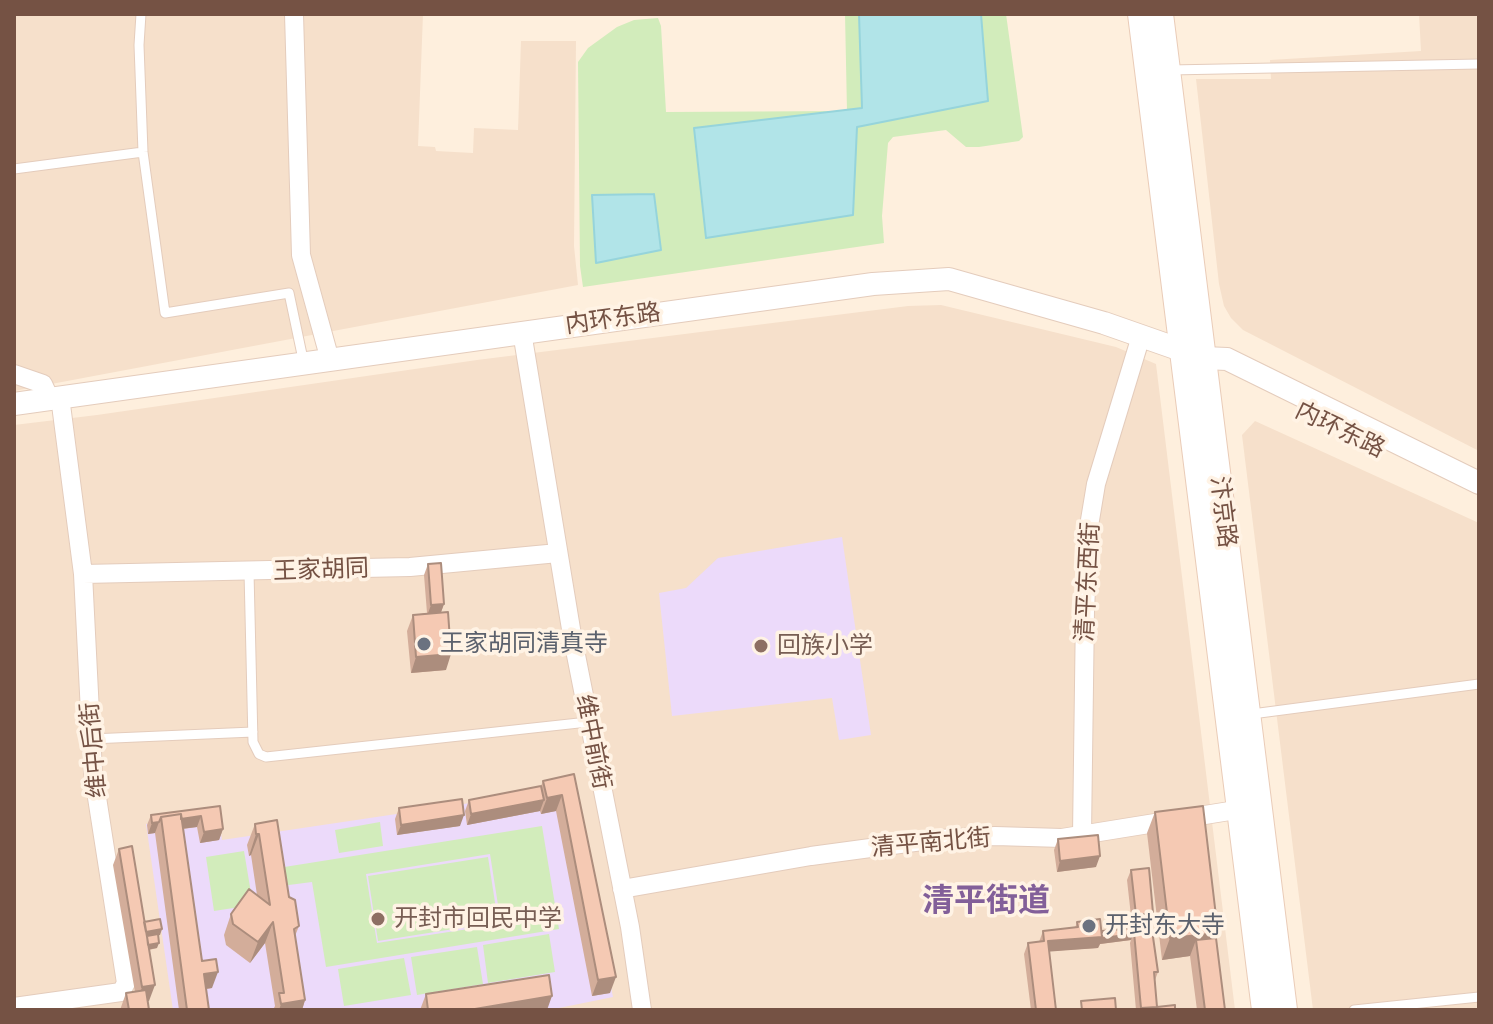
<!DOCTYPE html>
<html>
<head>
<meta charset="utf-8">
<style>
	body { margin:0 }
	#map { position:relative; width:1493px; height:1024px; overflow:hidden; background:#feefdd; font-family:Raleway,sans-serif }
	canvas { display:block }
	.frame { position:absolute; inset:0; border:16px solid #755244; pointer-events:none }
</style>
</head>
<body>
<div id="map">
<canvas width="1493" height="1024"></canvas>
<div class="frame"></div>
</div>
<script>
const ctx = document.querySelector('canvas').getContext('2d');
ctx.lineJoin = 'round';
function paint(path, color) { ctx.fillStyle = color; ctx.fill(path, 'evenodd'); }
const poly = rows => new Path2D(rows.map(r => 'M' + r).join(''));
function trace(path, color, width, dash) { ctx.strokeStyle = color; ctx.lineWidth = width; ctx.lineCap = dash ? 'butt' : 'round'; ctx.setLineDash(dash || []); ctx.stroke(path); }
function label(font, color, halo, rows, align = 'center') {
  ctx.font = font + ' Raleway,"Noto Sans SC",sans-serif'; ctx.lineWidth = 7; ctx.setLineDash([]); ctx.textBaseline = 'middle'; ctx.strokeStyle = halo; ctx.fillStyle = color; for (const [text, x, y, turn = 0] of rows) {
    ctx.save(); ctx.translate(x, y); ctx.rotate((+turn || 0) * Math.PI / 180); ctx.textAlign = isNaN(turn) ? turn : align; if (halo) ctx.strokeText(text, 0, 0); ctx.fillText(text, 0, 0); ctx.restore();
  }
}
paint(poly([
	[14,14,423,14,418,146,435,147,436,151,473,153,474,128,518,130,521,41,576,41,574,246,578,285,14,391],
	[1419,14,1479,14,1479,451,1243,330,1231,318,1224,306,1219,284,1196,79,1271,79,1270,60,1421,51],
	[941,305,1116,347,1156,364,1235,1010,14,1010,14,425,97,415,477,360,908,306],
	[1255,421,1479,523,1479,1010,1313,1010,1242,435]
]), '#f6e0cb');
paint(poly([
	[842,537,871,735,839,740,832,698,672,716,659,593,686,588,718,558],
	[571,788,613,997,549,1010,173,1010,146,824,218,814,222,840]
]), '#ecdafa');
paint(poly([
	[845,14,1006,14,1023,137,1019,141,979,147,966,147,946,130,893,137,888,143,882,216,884,243,583,287,580,266,578,62,588,48,617,27,634,20,658,18,661,26,666,112,847,111],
	[380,822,383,846,339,853,335,830],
	[542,826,559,929,326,967,312,882,281,886,278,868],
	[490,854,501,924,377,943,366,874],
	[244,851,253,905,214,911,206,857],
	[488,857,498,922,378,941,368,876],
	[549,934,555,972,488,983,483,945],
	[477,947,483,984,417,995,411,957],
	[404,958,411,995,344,1006,338,969]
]), '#d2ecbb');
const water = poly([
	[859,14,981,14,988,101,857,127,853,215,706,238,694,128,862,108,859,14],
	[654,194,661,250,596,263,592,195,654,194]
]);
paint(water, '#b1e4e8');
trace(water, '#96d4db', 2);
const service = poly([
	[141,14,139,45,143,152,165,313,289,293,304,364],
	[1170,70,1479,64],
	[14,169,143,152],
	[249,572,253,742,259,754,266,757,588,722],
	[1252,714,1479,684],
	[91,739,253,732],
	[1354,1010,1479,997]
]);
const minor = poly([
	[294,14,301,255,330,360],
	[522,332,572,635,630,927,642,1010],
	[14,374,43,384,50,399],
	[83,574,410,567,558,553],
	[1082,835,1085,610,1089,526,1096,484,1141,336],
	[622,889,811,856,937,839,995,836,1062,838,1242,809],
	[14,1007,121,992,126,983,93,772,83,574,60,397]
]);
const tertiary = poly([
	[14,404,873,284,949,279,1104,323,1204,358,1227,359,1479,483]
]);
const secondary = poly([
	[1141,14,1265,1010],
	[1160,14,1284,1010]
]);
trace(service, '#e4ccbc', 11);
trace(minor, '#e4ccbc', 20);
trace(tertiary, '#e4ccbc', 24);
trace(secondary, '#eaccb8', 28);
trace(service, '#fff', 9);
trace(minor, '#fff', 18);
trace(tertiary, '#fff', 22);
trace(secondary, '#fff', 26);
paint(poly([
	[428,564,444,604,441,612,446,670,411,673,407,631,413,615,427,613,424,575],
	[574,774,610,993,592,996,556,811,541,814,540,811,467,825,465,811,469,800,541,786,543,781],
	[220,806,223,829,219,840,200,843,197,827,183,829,202,961,212,988,206,989,209,1010,179,1010,155,833,148,834,147,825,151,815],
	[399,808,460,826,397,835,395,819],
	[1155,812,1216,938,1225,1010,1197,1010,1190,956,1162,960,1147,833],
	[255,824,289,897,299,926,295,936,305,1000,302,1010,273,1010,275,1006,265,943,250,963,226,945,224,935,231,914,257,895,251,855,249,856,247,845],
	[1058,839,1096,867,1057,872,1054,850],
	[119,849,144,922,160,935,158,935,157,948,149,950,149,1001,148,1001,149,1010,120,1010,126,993,135,992,113,865],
	[1131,870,1149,924,1158,972,1155,980,1157,1007,1156,1010,1136,1010,1130,943,1131,940,1100,944,1098,948,1049,951,1056,1010,1031,1010,1024,954,1028,943,1039,942,1043,931,1075,928,1077,922,1102,931,1137,927,1137,925,1132,925,1127,880],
	[426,994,547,1010,420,1010]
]), '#d3ad9a');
paint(poly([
	[444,604,440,615,427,616,431,605],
	[451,654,446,670,411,673,416,657],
	[562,795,556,811,541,814,547,798],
	[544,800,540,811,467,825,471,814],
	[464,815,460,826,397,835,401,825],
	[201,816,197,827,163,831,162,821],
	[159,822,155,833,148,834,152,823],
	[223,829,219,840,200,843,204,832],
	[256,834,259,834,251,855,249,856],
	[1100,856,1096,867,1057,872,1060,861],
	[1153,913,1150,924,1139,920,1137,925,1132,925,1136,915],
	[273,922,265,943,250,963,258,942],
	[162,929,160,935,144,938,146,932],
	[1218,933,1210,954,1196,940,1190,956,1162,960,1170,938],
	[1133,934,1131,940,1100,944,1098,948,1044,952,1048,941],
	[159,943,157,948,141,951,143,946],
	[218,972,212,988,198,990,204,974],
	[616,977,610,993,592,996,598,980],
	[155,985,149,1001,137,1003,142,987],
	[552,996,547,1010,468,1010],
	[305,1000,302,1010,279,1010,281,1004],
	[1157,1007,1156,1010,1140,1010,1141,1008]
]), '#ac8d7d');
const building = poly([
	[441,563,444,604,431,605,428,564,441,563],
	[448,612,451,654,416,657,413,615,448,612],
	[574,774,616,977,598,980,562,795,547,798,543,781,574,774],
	[541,786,544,800,471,814,469,800,541,786],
	[462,799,464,815,401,825,399,808,462,799],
	[220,806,223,829,204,832,201,816,181,819,181,814,161,817,159,822,152,823,151,815,220,806],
	[1203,806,1218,933,1170,938,1155,812,1203,806],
	[181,814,202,961,216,959,218,972,204,974,209,1010,187,1010,161,817,181,814],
	[277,820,289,897,295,900,299,926,294,929,305,1000,281,1004,279,993,284,993,273,922,258,942,233,924,231,914,249,889,270,905,259,834,256,834,255,824,277,820],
	[1098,835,1100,856,1060,861,1058,839,1098,835],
	[132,846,155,985,142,987,119,849,132,846],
	[1149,868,1153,913,1136,915,1131,870,1149,868],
	[1149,918,1150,930,1134,932,1134,934,1102,938,1102,931,1140,927,1139,920,1149,918],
	[160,919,162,929,146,932,144,922,160,919],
	[1100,919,1102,937,1048,941,1056,1010,1036,1010,1028,943,1044,941,1043,931,1078,927,1077,922,1100,919],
	[1152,930,1158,972,1154,972,1157,1007,1141,1008,1134,932,1152,930],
	[158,934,159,943,148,945,147,936,158,934],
	[1216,938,1225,1010,1205,1010,1196,940,1216,938],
	[549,975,552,996,469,1010,428,1010,426,994,549,975],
	[146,990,149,1010,129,1010,126,993,146,990],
	[1115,998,1116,1010,1082,1010,1081,1001,1115,998],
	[1175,1005,1175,1010,1157,1010,1157,1007,1175,1005]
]);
paint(building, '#f5c9b3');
trace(building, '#ac8d7d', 2);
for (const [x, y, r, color] of [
	[424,644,8,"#6b7280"],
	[761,646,8,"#8d6e63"],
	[378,919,8,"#8d6e63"],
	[1089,926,8,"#6b7280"]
]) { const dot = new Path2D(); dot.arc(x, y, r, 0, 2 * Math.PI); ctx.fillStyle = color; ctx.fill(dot); trace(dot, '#fff3e5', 3); }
label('24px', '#755244', '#fff3e5', [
	["内环东路",613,319,-8],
	["内环东路",1340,430,26],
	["汴京路",1223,512,83],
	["王家胡同",321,570,-2],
	["清平东西街",1088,582,-87],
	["维中前街",593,742,79],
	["维中后街",94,750,-95],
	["清平南北街",931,843,-5]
]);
label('24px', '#5b616d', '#fff3e5', [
	["王家胡同清真寺",440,644],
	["开封东大寺",1105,926]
], 'left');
label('24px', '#785e54', '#fff3e5', [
	["回族小学",777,646],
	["开封市回民中学",394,919]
], 'left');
label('bold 32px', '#825f99', '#fff3e5', [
	["清平街道",986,901]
]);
</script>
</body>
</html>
